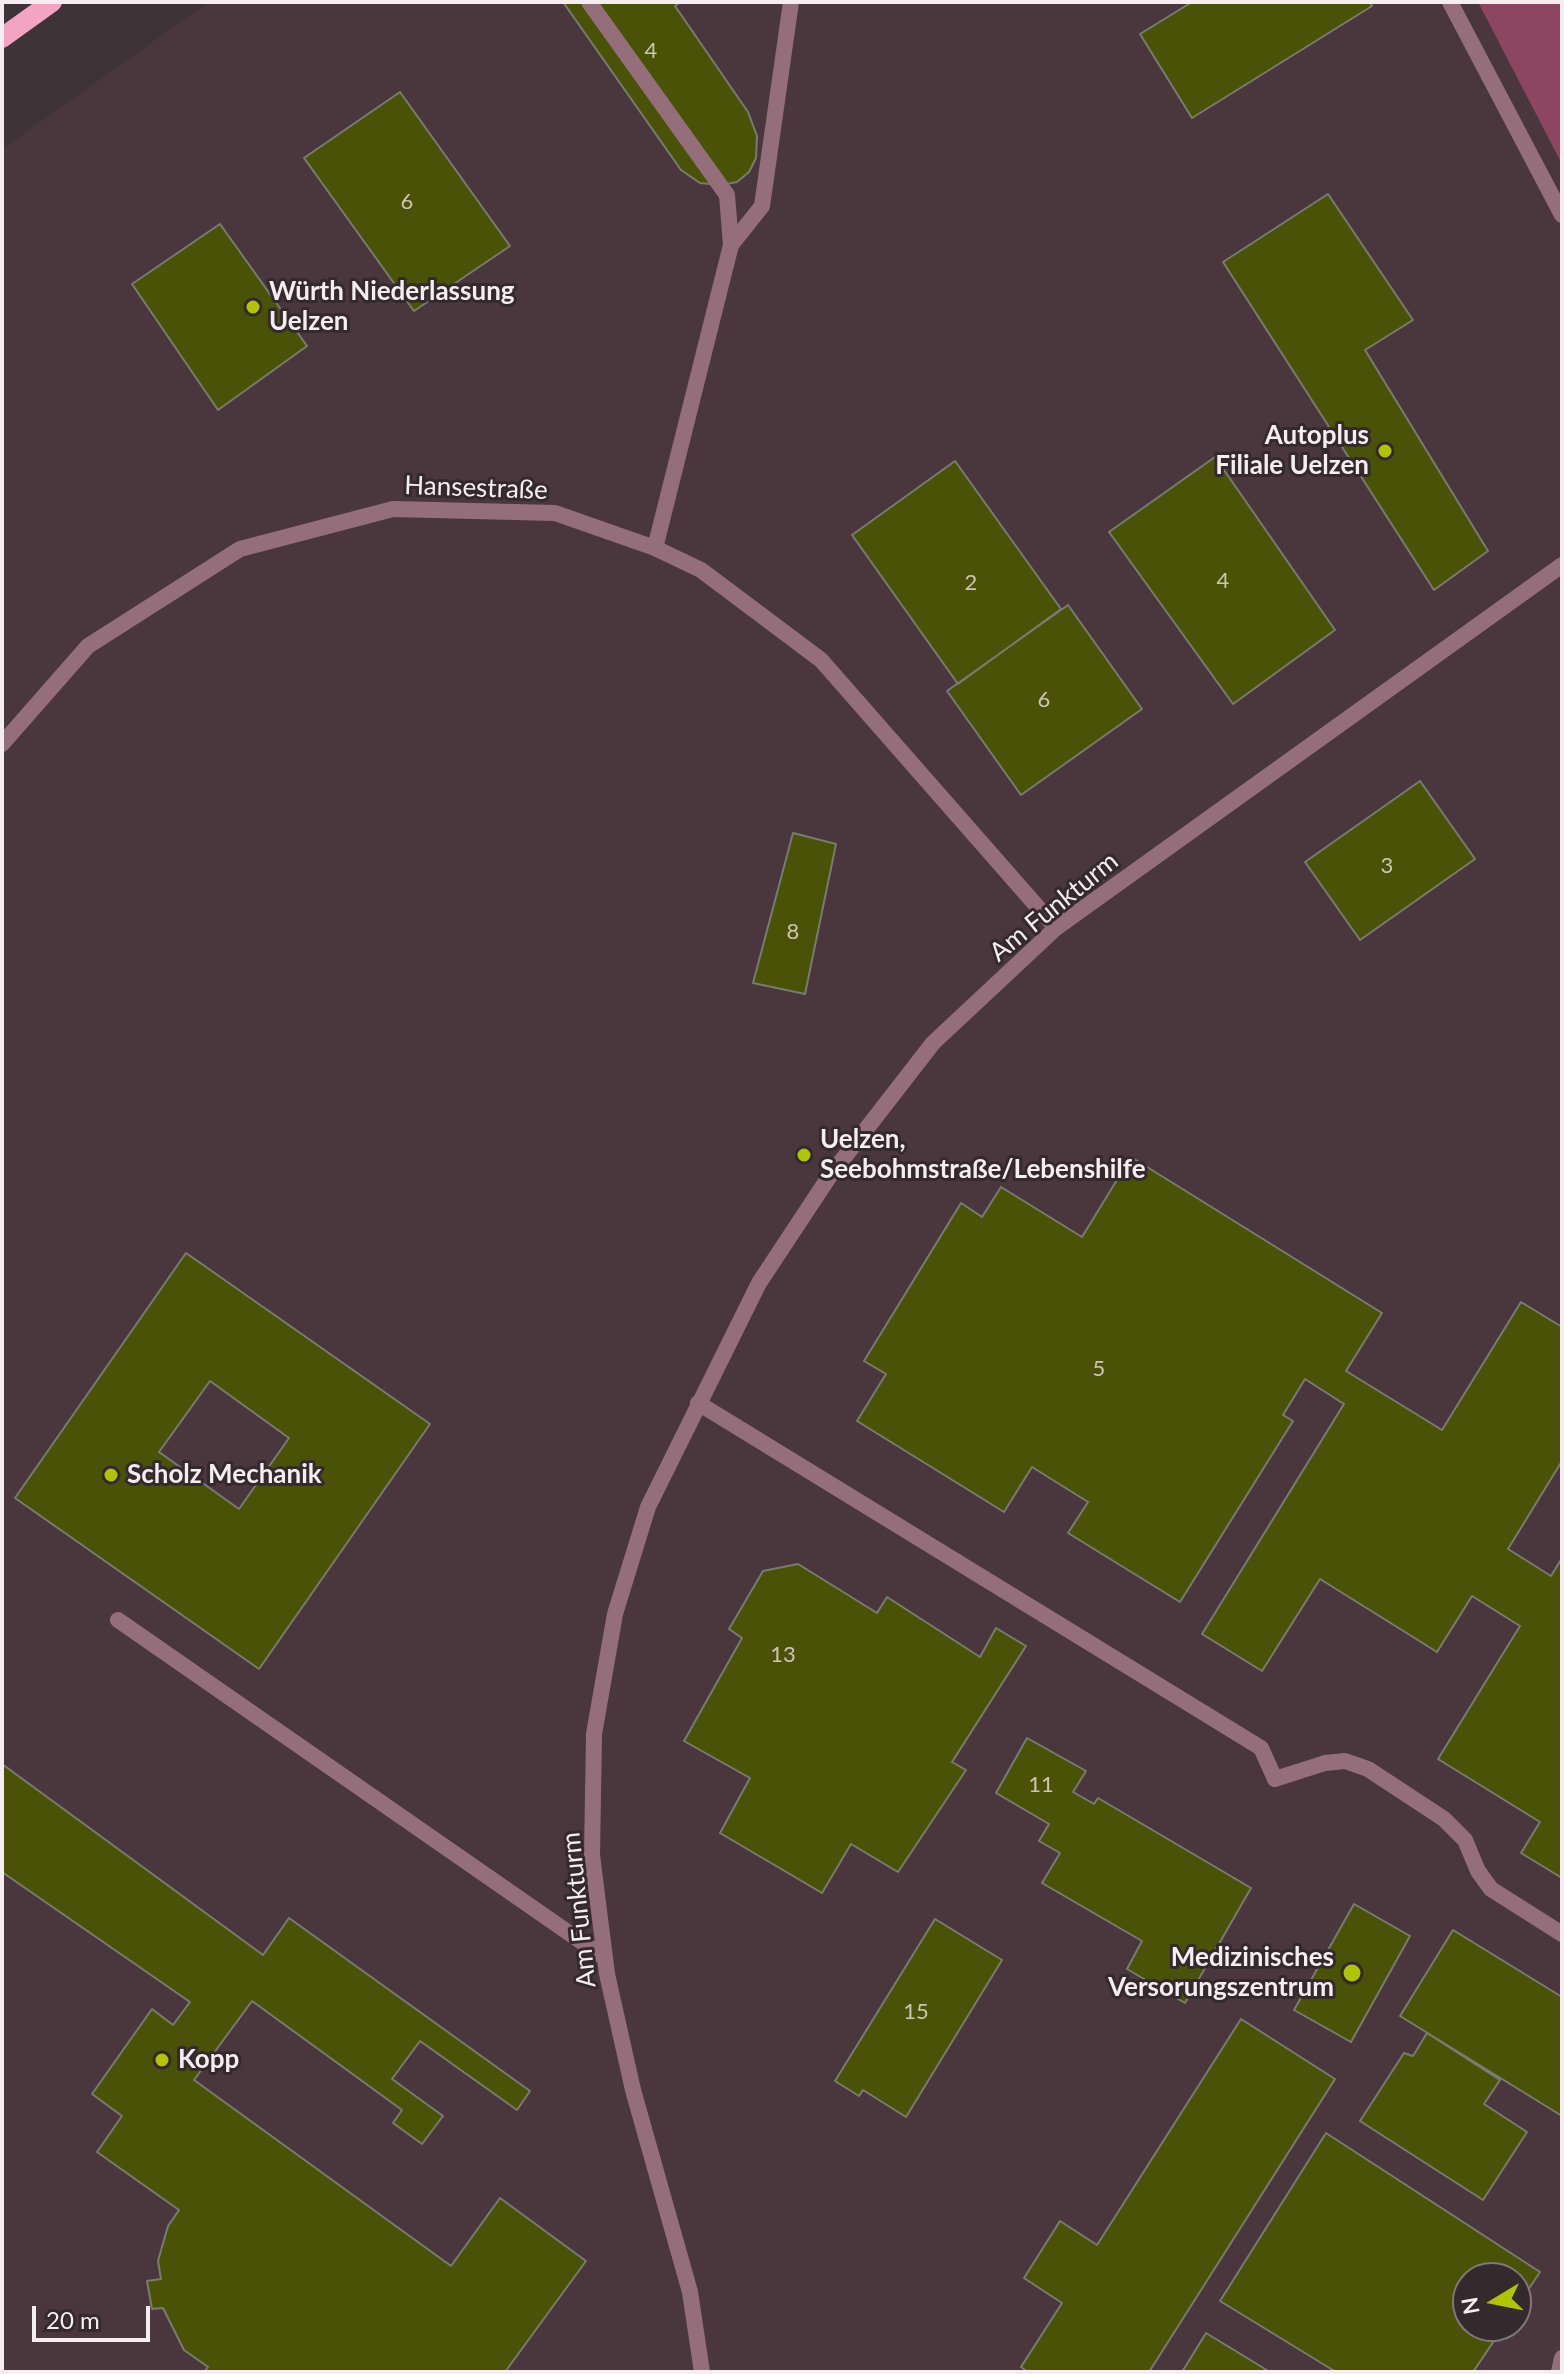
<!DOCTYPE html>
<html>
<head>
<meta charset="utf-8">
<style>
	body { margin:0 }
	#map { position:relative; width:1564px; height:2374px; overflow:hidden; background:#3e3336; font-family:Lato,sans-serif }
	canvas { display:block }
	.frame { position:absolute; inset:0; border:4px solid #f5edef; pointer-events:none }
	.north { position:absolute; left:1452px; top:2262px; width:80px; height:80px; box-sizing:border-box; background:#34292c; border:2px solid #81777a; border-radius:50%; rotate:260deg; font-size:22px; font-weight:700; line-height:32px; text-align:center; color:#f5edef }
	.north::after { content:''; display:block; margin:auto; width:28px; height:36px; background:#b0c500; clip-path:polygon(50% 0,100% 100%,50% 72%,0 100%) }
	.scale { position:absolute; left:32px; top:2306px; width:118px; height:36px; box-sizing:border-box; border:4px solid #f5edef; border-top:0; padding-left:10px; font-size:24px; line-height:28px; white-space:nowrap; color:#f5edef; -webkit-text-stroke:6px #34292c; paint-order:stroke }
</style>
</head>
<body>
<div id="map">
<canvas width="1564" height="2374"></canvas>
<div class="frame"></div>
<div class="north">N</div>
<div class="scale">20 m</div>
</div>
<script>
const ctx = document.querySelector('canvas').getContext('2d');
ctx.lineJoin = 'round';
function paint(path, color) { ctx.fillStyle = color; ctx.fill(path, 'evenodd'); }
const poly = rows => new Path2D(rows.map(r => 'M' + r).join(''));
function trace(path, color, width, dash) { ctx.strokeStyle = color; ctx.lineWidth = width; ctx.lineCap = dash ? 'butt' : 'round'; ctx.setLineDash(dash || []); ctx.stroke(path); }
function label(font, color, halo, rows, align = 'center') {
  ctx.font = font + ' Lato,sans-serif'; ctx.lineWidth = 6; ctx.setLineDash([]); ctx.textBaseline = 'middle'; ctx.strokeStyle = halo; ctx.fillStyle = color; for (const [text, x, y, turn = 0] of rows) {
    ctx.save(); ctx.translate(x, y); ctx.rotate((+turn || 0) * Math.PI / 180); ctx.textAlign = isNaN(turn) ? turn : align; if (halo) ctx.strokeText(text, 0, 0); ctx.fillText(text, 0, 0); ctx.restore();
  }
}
paint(poly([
	[209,2,1562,2,1562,2372,2,2372,2,149],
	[1468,2278,1516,2278,1516,2326,1468,2326]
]), '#4a373e');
paint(poly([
	[1478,2,1562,2,1562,164]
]), '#8d4662');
const building = poly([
	[563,2,681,2,675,6,748,112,757,136,756,158,749,172,737,182,720,185,700,183,681,170,563,2],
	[1192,2,1370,2,1372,6,1192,118,1140,34,1192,2],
	[400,92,510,246,414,311,304,158,400,92],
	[1328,194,1413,320,1365,350,1488,551,1434,590,1223,262,1328,194],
	[220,224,307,346,218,410,132,284,220,224],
	[1215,457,1335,630,1233,704,1109,532,1215,457],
	[955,461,1061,609,958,684,852,535,955,461],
	[1068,605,1142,709,1021,795,947,691,1068,605],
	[1420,781,1475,859,1360,940,1305,862,1420,781],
	[793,833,836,844,805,994,753,983,793,833],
	[1131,1157,1382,1313,1346,1371,1442,1430,1521,1302,1562,1327,1562,1461,1508,1549,1551,1576,1562,1558,1562,1878,1521,1853,1540,1822,1438,1759,1520,1626,1472,1596,1437,1652,1320,1579,1262,1671,1202,1634,1344,1404,1305,1379,1283,1415,1293,1421,1180,1602,1068,1533,1088,1502,1032,1467,1004,1512,857,1421,886,1374,864,1361,961,1203,982,1217,1001,1187,1082,1237,1131,1157],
	[186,1253,430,1424,259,1669,15,1498,186,1253],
	[210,1381,289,1438,239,1509,159,1452,210,1381],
	[798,1564,877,1613,887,1597,980,1657,996,1628,1026,1646,952,1762,966,1770,898,1872,851,1844,822,1893,720,1833,750,1778,684,1741,742,1638,729,1629,763,1571,798,1564],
	[1027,1738,1086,1771,1073,1792,1094,1804,1098,1798,1251,1888,1185,2003,1127,1969,1142,1941,1042,1883,1060,1853,1039,1841,1049,1824,996,1793,1027,1738],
	[2,1764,263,1955,289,1918,530,2091,517,2110,420,2041,392,2079,443,2116,422,2144,393,2123,402,2110,252,2001,194,2080,451,2266,500,2198,586,2261,505,2372,204,2372,208,2367,184,2350,163,2308,152,2309,147,2281,161,2279,158,2261,168,2226,179,2210,97,2152,122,2116,92,2094,152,2009,173,2025,190,2002,2,1872,2,1764],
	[1354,1904,1410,1936,1351,2042,1294,2010,1354,1904],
	[935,1919,1002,1960,906,2117,863,2090,859,2096,835,2081,935,1919],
	[1453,1930,1562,1997,1562,2116,1400,2016,1453,1930],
	[1241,2019,1335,2079,1149,2372,1028,2372,1021,2367,1062,2303,1024,2278,1060,2221,1097,2245,1241,2019],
	[1427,2033,1500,2080,1484,2104,1527,2132,1483,2200,1360,2121,1404,2053,1413,2056,1427,2033],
	[1326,2133,1540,2272,1516,2308,1516,2278,1468,2278,1468,2326,1504,2326,1473,2372,1336,2372,1220,2301,1326,2133],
	[1206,2333,1270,2372,1182,2372,1206,2333]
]);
paint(building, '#495206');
trace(building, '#797b70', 2);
trace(poly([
	[589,2,727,195,731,245,655,548],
	[731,245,762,206,791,2],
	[118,1620,605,1958],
	[1275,1779,1325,1763,1345,1761,1368,1769,1444,1819,1465,1840,1478,1871,1491,1889,1562,1934],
	[1559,2372,1562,2358]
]), '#956e7b', 16);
trace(poly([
	[1450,2,1562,215],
	[2,744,88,646,240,549,393,509,555,513,655,548,701,570,821,660,1056,928],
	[698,1403,1261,1748,1275,1779],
	[702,2372,690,2292,633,2090,607,1974,592,1855,594,1734,615,1614,648,1507,759,1283,829,1177,933,1043,1056,928,1562,565]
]), '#956e7b', 16);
trace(poly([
	[2,38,52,2]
]), '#f2a4c0', 20);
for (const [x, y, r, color] of [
	[253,307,8,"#b0c500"],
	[1385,451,8,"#b0c500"],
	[804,1155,8,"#b0c500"],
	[111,1475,8,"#b0c500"],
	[1352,1973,10,"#b0c500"],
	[162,2060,8,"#b0c500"]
]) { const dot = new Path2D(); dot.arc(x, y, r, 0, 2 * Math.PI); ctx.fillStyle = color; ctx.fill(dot); trace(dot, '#34292c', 3); }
label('22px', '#cac6b5', null, [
	["4",651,51],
	["6",407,202],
	["4",1223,581],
	["2",971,583],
	["6",1044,700],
	["3",1387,866],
	["8",793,932],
	["5",1099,1369],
	["13",783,1655],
	["11",1041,1785],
	["15",916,2012]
]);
label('bold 26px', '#f5edef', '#34292c', [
	["Würth Niederlassung",269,292],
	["Uelzen",269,322],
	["Autoplus",1369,436,"right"],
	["Filiale Uelzen",1369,466,"right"],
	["Uelzen,",820,1140],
	["Seebohmstraße/Lebenshilfe",820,1170],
	["Scholz Mechanik",127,1475],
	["Medizinisches",1334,1958,"right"],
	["Versorungszentrum",1334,1988,"right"],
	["Kopp",178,2060]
], 'left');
label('26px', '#f5edef', '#34292c', [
	["Hansestraße",476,488,2],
	["Am Funkturm",1054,907,-39],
	["Am Funkturm",579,1910,-96]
]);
</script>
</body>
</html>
